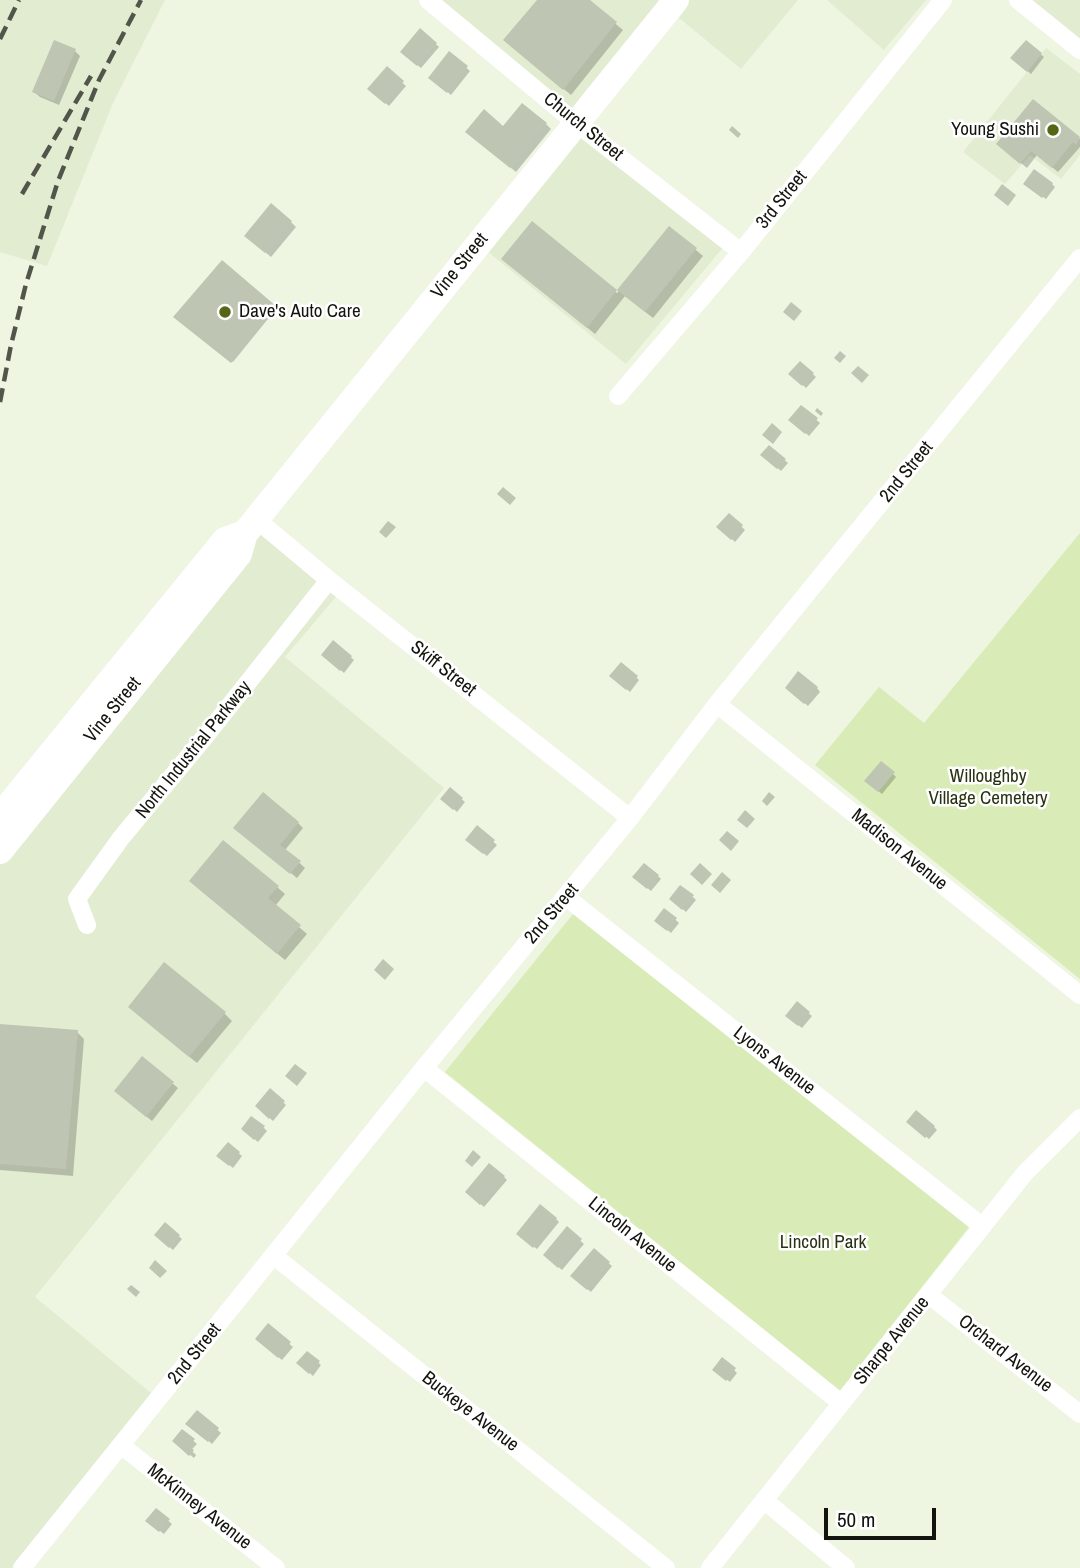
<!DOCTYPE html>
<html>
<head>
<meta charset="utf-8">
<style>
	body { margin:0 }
	#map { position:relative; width:1080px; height:1568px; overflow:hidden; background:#eef5e1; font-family:"Archivo Narrow",sans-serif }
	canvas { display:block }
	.scale { position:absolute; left:824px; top:1508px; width:112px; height:32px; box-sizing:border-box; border:4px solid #12140d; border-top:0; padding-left:9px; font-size:21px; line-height:24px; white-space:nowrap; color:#12140d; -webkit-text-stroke:5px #fff; paint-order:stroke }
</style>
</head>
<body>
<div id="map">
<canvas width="1080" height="1568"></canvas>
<div class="scale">50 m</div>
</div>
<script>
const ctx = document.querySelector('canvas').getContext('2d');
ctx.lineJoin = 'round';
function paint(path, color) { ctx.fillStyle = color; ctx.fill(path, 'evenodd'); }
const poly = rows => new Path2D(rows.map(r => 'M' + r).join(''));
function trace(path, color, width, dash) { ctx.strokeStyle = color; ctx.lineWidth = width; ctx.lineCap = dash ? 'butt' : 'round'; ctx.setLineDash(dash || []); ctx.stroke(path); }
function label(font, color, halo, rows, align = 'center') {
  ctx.font = font + ' "Archivo Narrow",sans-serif'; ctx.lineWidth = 5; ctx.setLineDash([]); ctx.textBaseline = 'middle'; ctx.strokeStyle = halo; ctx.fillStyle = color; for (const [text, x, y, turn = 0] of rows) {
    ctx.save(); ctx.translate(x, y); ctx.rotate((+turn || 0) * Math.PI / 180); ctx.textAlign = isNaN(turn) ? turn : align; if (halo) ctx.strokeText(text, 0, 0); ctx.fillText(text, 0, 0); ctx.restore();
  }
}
paint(poly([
	[0,0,165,0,113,103,47,266,0,252],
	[435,0,667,0,573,114],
	[684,0,798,0,741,69,673,13],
	[827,0,926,0,884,50],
	[1024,0,1080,0,1080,45],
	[1046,48,1080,74,1080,155,1061,179,1030,155,1005,184,963,152],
	[581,134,725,245,626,364,487,251],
	[264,531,340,592,285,657,444,788,35,1297,157,1398,17,1568,0,1568,0,859]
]), '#e2ecd1');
paint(poly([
	[1080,533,1080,979,815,765,879,687,924,723],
	[573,914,969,1227,840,1391,445,1072]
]), '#d9ebb6');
paint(poly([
	[539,0,587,0,623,30,571,95,513,47],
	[420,30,439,47,421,68,402,52],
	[1026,42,1044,57,1031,74,1016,61],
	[75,51,80,56,59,105,40,97,34,92],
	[450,54,470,71,451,95,434,81],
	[387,69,406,86,389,106,370,89],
	[1034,101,1080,139,1080,147,1058,172,1037,155,1027,168,1004,149],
	[546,124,551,129,516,172,473,137,504,128],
	[732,126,741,134,738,138,729,130],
	[1052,184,1055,187,1046,199,1029,187],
	[291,222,296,227,271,257,252,241],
	[532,224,617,293,670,228,703,256,653,318,625,296,595,334,511,266],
	[222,262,276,309,233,362,175,317],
	[840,351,846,356,840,363,834,358],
	[800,363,816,377,806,388,791,373],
	[801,407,820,423,809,436,791,420],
	[817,408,823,413,821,416,815,411],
	[769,447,788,463,781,471,763,455],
	[729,515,745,530,735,542,719,527],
	[333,642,354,660,344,673,323,655],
	[636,677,639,680,630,692,615,679],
	[817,688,820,692,808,706,790,691],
	[893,774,896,777,882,794,870,784],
	[450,790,465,802,457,812,443,799],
	[769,792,775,797,767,806,762,801],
	[298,823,303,828,285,850,305,868,297,878,241,833],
	[477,828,497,845,487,856,471,843],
	[658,876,661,879,651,891,638,880],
	[277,887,285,894,275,906,307,934,285,960,199,889],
	[693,897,696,900,686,912,674,902],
	[665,910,679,923,671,933,656,920],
	[797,1004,812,1016,802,1028,787,1016],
	[224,1013,232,1021,197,1063,137,1014],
	[0,1026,77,1032,84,1039,73,1176,0,1170],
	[142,1058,178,1088,152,1121,121,1096],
	[270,1091,286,1105,273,1121,257,1106],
	[912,1125,934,1127,937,1130,929,1139],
	[264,1128,267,1131,258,1142,246,1132],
	[228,1144,242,1156,233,1168,222,1159],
	[504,1177,507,1180,484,1207,467,1192],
	[556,1219,559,1222,537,1249,521,1237],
	[165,1224,182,1239,173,1250,156,1235],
	[567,1229,584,1244,562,1270,545,1255],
	[594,1251,612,1266,591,1292,576,1279],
	[131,1285,140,1292,136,1297,127,1289],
	[268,1326,293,1347,282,1360,260,1342],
	[307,1353,321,1365,313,1376,299,1363],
	[734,1370,737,1373,730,1382,718,1373],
	[197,1412,221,1433,212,1444,188,1423],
	[182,1431,197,1444,191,1450,196,1455,194,1458,177,1444],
	[156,1510,172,1524,164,1534,151,1524]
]), '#0003');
paint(poly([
	[537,0,590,0,617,22,563,90,503,40],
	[420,28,437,43,417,66,400,52],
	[54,40,76,49,54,101,32,92],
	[1026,40,1042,53,1027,72,1010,58],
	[449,51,468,66,447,93,428,78],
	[387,66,404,81,385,104,367,89],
	[1033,99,1080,137,1076,145,1073,142,1052,168,1031,151,1020,164,996,144],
	[522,103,547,123,510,168,465,132,484,109,503,126],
	[1034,169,1053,183,1042,198,1023,184],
	[1002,184,1016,195,1008,206,994,195],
	[271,203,292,221,265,253,244,236],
	[532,221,617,290,587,328,501,259],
	[669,226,697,248,645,312,617,290],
	[222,260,276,306,231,363,173,317],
	[791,302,802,311,794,321,783,312],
	[800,361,814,373,802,386,788,374],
	[858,366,869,375,862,383,851,373],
	[801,405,818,418,805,434,788,420],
	[772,423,782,432,773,444,762,435],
	[769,445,786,459,777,469,760,455],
	[503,487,516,498,510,505,497,494],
	[729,513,743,525,731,540,716,527],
	[388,521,396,527,386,538,379,532],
	[333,640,352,656,340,671,321,655],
	[621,662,638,676,626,690,609,676],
	[798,671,818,687,804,704,785,688],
	[881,761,895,772,878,792,864,781],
	[450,787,463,798,453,810,440,799],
	[263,792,299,822,280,845,301,861,290,874,233,828],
	[745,810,755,819,747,828,737,820],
	[477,825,495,840,483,854,465,840],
	[727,831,739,841,731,851,719,840],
	[223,840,279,886,268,898,301,925,277,954,189,881],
	[644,863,659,875,647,889,632,877],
	[700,863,712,874,702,885,690,874],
	[722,872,731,880,720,893,711,885],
	[680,885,694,895,682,910,669,899],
	[664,908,677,918,667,931,654,921],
	[383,959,394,969,385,980,374,970],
	[164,962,226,1012,189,1057,128,1007],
	[797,1001,810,1012,798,1026,785,1016],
	[0,1024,78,1030,66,1169,0,1164],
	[142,1056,174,1082,146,1117,114,1091],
	[295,1064,307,1073,297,1086,285,1076],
	[270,1088,285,1101,269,1119,255,1106],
	[916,1110,935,1126,925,1138,906,1122],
	[251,1116,265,1126,254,1140,241,1129],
	[228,1142,240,1152,229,1166,216,1156],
	[473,1150,481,1157,472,1167,465,1161],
	[489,1163,505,1176,480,1205,465,1192],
	[540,1204,557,1218,533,1248,516,1234],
	[165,1222,180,1235,169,1248,154,1235],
	[567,1226,582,1239,558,1268,543,1255],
	[594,1248,610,1262,587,1290,570,1276],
	[155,1260,167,1271,160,1278,149,1268],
	[268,1323,291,1342,278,1358,255,1339],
	[307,1351,320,1361,309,1374,296,1363],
	[722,1357,736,1368,726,1381,712,1370],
	[197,1410,219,1428,208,1442,185,1424],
	[182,1429,195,1439,189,1446,194,1450,189,1456,172,1441],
	[156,1508,170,1519,159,1532,145,1521]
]), '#bec5b2');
trace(poly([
	[428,0,576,123,741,252],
	[1018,0,1080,50],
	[618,396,741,252,943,0],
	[256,519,329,580,630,818],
	[717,704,1080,995],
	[566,897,982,1226],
	[87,925,77,899,121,838,204,738,329,580],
	[424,1068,841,1403],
	[274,1256,666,1568],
	[929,1295,1080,1414],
	[122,1446,276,1568],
	[765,1501,846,1568],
	[22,1568,424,1068,630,818,717,704,1080,258],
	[710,1568,1025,1173,1080,1118]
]), '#fff', 18);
trace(poly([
	[0,816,225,540,245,533],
	[0,851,239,554,245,533,676,0]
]), '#fff', 26);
trace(poly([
	[0,39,19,0],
	[22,194,91,76],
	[0,402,11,345,26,284,58,181,99,80,141,0]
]), '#51554a', 4.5, [14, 7]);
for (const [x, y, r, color] of [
	[1053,130,7,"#536714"],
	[225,312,7,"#536714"]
]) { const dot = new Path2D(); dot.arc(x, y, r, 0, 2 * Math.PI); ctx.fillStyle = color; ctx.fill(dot); trace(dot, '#fff', 2.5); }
label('19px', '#12140d', '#fff', [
	["Church Street",583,127,39],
	["3rd Street",782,200,-51],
	["Vine Street",460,266,-51],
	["2nd Street",907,472,-51],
	["Skiff Street",443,669,38],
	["Vine Street",113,710,-51],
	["North Industrial Parkway",194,750,-51],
	["Madison Avenue",899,850,39],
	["2nd Street",552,914,-50],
	["Lyons Avenue",774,1061,38],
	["Lincoln Avenue",632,1235,39],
	["Sharpe Avenue",892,1341,-51],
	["2nd Street",195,1354,-51],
	["Orchard Avenue",1005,1354,38],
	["Buckeye Avenue",470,1412,38],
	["McKinney Avenue",199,1507,38]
]);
label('19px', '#12140d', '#fff', [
	["Young Sushi",1039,130],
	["Dave's Auto Care",239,312,"left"]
], 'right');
label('19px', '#293212', '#fff', [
	["Willoughby",988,777],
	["Village Cemetery",988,799],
	["Lincoln Park",823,1243]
]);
</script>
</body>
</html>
